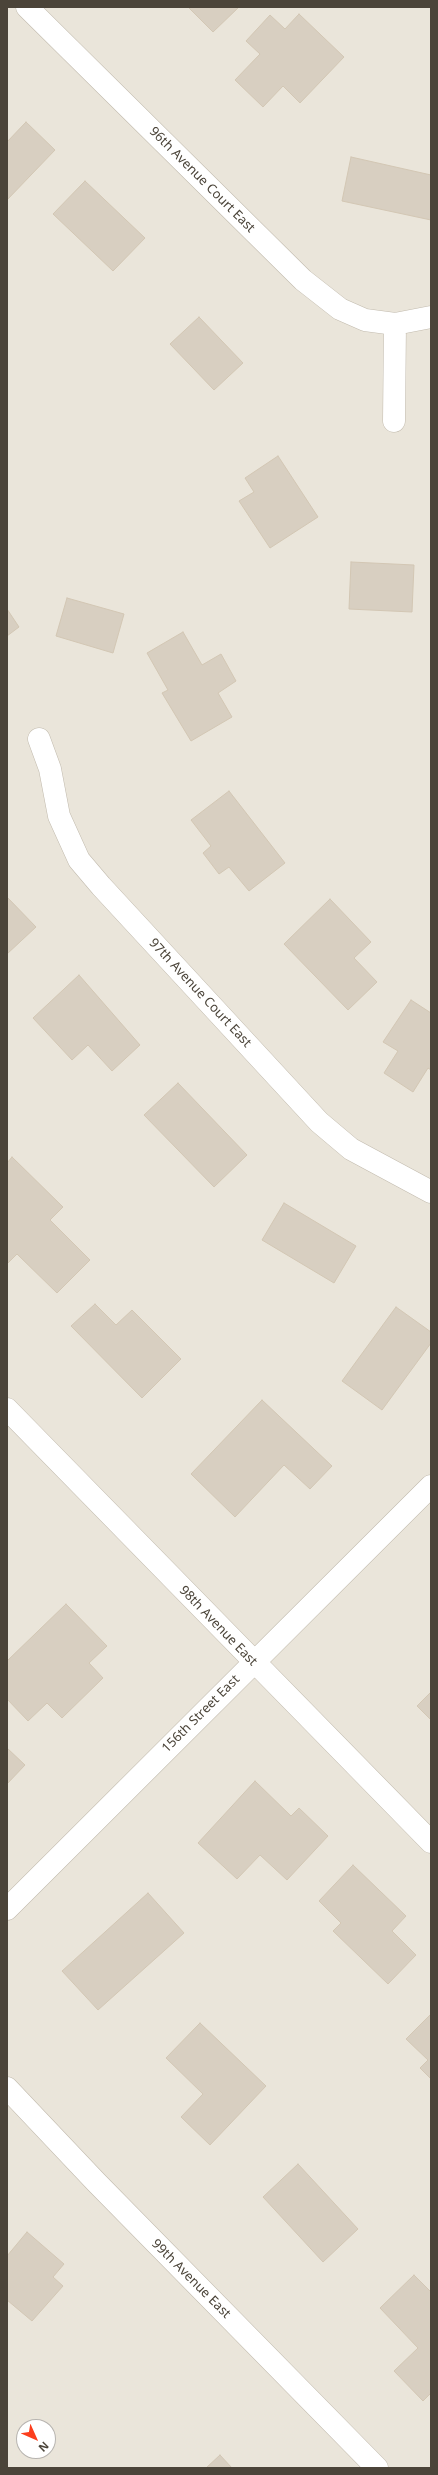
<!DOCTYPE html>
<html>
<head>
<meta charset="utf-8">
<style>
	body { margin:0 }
	#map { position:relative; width:438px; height:2475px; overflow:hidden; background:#f6f3ec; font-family:"Noto Sans",sans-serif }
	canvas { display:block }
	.frame { position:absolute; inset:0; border:8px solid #4b4439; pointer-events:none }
	.north { position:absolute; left:16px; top:2419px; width:40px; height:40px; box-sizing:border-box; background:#fff; border:1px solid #b7b4b0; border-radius:50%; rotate:135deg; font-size:11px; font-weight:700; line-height:16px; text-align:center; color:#4b4439 }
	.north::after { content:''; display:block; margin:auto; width:14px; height:18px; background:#fc3f1d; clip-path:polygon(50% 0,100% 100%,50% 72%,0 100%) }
</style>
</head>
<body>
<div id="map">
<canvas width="438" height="2475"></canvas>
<div class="frame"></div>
<div class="north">N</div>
</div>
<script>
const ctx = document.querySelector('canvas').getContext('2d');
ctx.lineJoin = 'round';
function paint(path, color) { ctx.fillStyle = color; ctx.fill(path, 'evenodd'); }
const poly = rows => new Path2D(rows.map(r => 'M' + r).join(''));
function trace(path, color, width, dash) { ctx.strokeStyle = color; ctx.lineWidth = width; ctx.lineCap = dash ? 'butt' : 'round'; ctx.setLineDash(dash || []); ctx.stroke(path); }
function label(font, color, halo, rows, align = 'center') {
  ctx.font = font + ' "Noto Sans",sans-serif'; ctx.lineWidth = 3; ctx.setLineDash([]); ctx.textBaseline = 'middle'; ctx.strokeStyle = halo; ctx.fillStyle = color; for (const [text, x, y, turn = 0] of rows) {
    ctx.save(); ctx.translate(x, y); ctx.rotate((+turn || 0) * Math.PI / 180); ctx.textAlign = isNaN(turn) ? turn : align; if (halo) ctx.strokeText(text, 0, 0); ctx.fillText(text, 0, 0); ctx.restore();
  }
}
paint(poly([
	[7,7,431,7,431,2468,7,2468],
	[24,2427,48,2427,48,2451,24,2451]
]), '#eae5da');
const building = poly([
	[188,7,239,7,213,32,188,7],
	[299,14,344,57,300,103,283,86,263,107,235,80,260,54,246,41,270,15,285,29,299,14],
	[26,122,55,150,7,200,7,142,26,122],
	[351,157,431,175,431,220,342,201,351,157],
	[85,181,145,238,113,271,53,214,85,181],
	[199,317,243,363,214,390,170,344,199,317],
	[278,456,318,517,270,548,239,501,254,492,245,478,278,456],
	[351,562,414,565,412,612,349,609,351,562],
	[67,598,124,614,113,653,56,636,67,598],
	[7,609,19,627,7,636,7,609],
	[183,632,202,665,221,654,236,681,218,693,232,717,191,741,162,693,168,690,147,653,183,632],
	[229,791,285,863,249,891,229,867,219,874,203,853,211,846,191,820,229,791],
	[7,897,36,927,7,954,7,897],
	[330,899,371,942,354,958,377,982,348,1010,284,944,330,899],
	[79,975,140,1045,112,1071,88,1045,72,1060,33,1018,79,975],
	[411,1000,431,1013,431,1070,428,1068,413,1092,384,1073,398,1051,383,1042,411,1000],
	[178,1083,247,1155,214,1187,144,1115,178,1083],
	[12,1157,63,1207,50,1220,90,1260,57,1293,17,1254,7,1264,7,1163,12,1157],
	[284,1203,356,1246,334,1283,262,1240,284,1203],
	[95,1304,116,1325,132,1310,181,1359,142,1398,71,1326,95,1304],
	[396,1307,431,1332,431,1343,382,1410,342,1381,396,1307],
	[262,1400,332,1466,310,1489,284,1465,235,1517,191,1474,262,1400],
	[66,1604,107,1646,89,1663,103,1678,62,1718,47,1703,28,1721,7,1699,7,1661,66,1604],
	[431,1692,431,1720,417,1706,431,1692],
	[7,1748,25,1765,7,1784,7,1748],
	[255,1781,291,1816,299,1808,328,1836,287,1880,260,1855,237,1879,198,1843,255,1781],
	[353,1865,406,1916,392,1931,416,1955,388,1984,333,1931,341,1923,319,1901,353,1865],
	[148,1893,184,1933,98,2010,62,1971,148,1893],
	[431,2014,431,2079,420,2068,428,2060,406,2039,431,2014],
	[200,2023,266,2086,210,2145,181,2117,203,2094,166,2058,200,2023],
	[298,2164,358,2229,323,2262,263,2197,298,2164],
	[27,2232,64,2264,53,2277,63,2286,32,2321,7,2300,7,2256,27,2232],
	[414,2275,431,2292,431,2393,423,2401,394,2371,418,2348,380,2308,414,2275],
	[220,2455,232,2468,206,2468,220,2455]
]);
paint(building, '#d8cfc1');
trace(building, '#d3c7b4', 1);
const minor = poly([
	[27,7,303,280,340,309,365,320,395,324,431,317],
	[394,421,395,324],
	[39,739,50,769,59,816,79,860,101,886,319,1122,351,1149,431,1192],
	[7,1409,431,1842],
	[7,1909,431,1486],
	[7,2088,96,2182,377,2468]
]);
trace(minor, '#c2bbae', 23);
trace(minor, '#fff', 22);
label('13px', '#4b4439', '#fff', [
	["96th Avenue Court East",202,180,45],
	["97th Avenue Court East",200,993,47],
	["98th Avenue East",218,1626,46],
	["156th Street East",201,1714,-45],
	["99th Avenue East",191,2279,45]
]);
</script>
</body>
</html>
